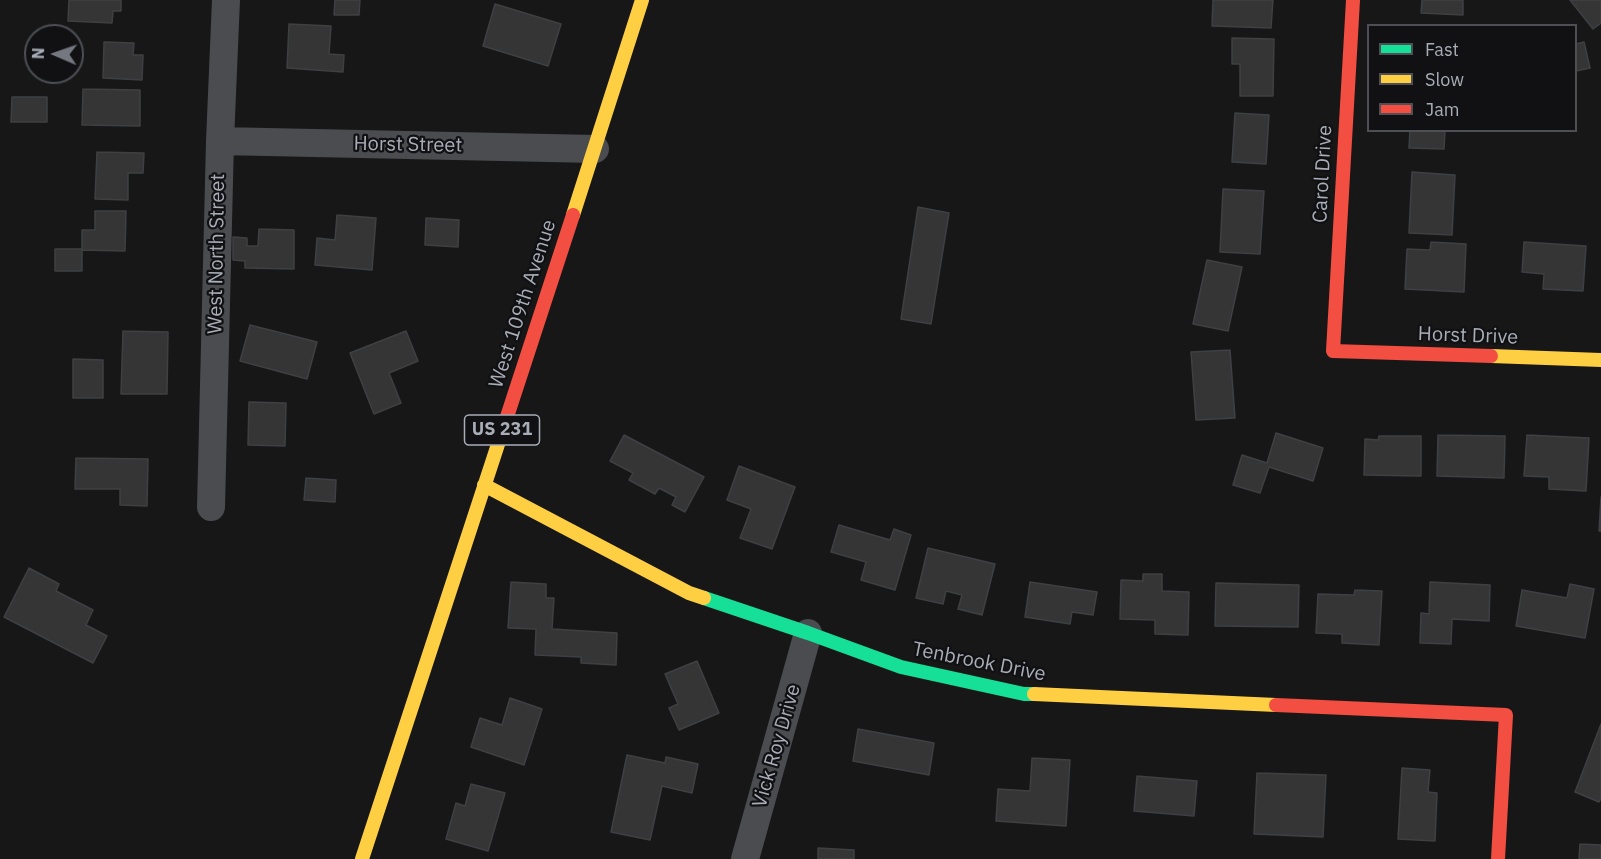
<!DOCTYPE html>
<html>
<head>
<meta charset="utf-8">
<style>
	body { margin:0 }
	#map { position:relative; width:1601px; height:859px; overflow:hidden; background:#171717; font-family:"IBM Plex Sans",sans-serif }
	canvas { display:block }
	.legend { position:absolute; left:1367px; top:24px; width:210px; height:108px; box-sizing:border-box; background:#111113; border:2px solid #4d4f55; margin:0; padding:8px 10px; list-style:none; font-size:18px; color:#a8adb8 }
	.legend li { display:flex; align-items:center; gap:12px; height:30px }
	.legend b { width:30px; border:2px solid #4d4f55 }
	.north { position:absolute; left:24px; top:24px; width:60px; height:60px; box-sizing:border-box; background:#111113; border:2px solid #4d4f55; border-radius:50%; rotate:272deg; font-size:16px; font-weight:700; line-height:24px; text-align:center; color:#a8adb8 }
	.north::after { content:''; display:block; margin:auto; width:21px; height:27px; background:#757880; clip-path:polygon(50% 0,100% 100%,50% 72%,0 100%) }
</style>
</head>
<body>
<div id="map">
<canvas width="1601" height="859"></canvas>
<ul class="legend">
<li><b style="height:8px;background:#16e098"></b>Fast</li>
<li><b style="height:8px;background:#ffcf43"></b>Slow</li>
<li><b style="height:8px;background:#f24e42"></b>Jam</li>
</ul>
<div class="north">N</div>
</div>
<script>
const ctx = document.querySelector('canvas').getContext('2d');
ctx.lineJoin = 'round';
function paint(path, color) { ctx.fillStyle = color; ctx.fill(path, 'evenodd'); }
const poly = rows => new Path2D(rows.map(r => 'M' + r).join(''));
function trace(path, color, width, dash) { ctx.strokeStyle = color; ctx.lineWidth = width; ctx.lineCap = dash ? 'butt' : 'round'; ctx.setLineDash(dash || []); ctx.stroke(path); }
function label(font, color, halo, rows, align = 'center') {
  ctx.font = font + ' "IBM Plex Sans",sans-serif'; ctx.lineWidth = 4.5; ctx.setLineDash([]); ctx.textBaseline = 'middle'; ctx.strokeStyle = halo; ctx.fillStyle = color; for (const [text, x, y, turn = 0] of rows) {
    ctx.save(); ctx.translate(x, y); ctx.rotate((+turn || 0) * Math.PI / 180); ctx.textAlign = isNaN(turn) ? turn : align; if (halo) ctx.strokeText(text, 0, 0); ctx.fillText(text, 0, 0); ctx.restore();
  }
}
const building = poly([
	[69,0,121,0,121,11,113,11,112,23,68,21,69,0],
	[335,0,360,0,359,15,334,15,335,0],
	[1213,0,1273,0,1271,28,1212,26,1213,0],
	[1422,0,1463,0,1463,15,1421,13,1422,0],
	[1570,0,1601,0,1601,23,1593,29,1570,0],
	[495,4,561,24,548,66,483,46,495,4],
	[289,24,331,26,329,54,344,55,343,72,287,68,289,24],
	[1232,38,1274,39,1273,96,1240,96,1240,64,1232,64,1232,38],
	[104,42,134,43,133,55,143,55,142,80,103,78,104,42],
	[1584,42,1590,68,1576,71,1576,44,1584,42],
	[83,89,140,90,140,126,82,125,83,89],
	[12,97,47,97,47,122,11,122,12,97],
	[1235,113,1269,115,1266,164,1232,162,1235,113],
	[1410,130,1445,130,1444,149,1409,148,1410,130],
	[97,152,144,153,143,173,128,173,128,200,95,199,97,152],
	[1412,172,1455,175,1452,235,1409,233,1412,172],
	[1223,189,1264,191,1260,254,1220,252,1223,189],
	[918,207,949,213,931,324,901,319,918,207],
	[95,211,126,211,125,251,82,250,82,230,95,230,95,211],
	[337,215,376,218,372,270,315,265,317,238,335,240,337,215],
	[426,218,459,220,458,247,425,245,426,218],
	[259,229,294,230,294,269,245,268,245,261,233,260,233,237,247,238,247,246,258,246,259,229],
	[1431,242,1466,244,1464,292,1405,289,1407,249,1430,250,1431,242],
	[1524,242,1586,246,1583,291,1543,289,1544,274,1522,272,1524,242],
	[55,249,82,249,82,271,55,271,55,249],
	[1207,260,1242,267,1228,331,1193,324,1207,260],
	[250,325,317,342,307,379,240,361,250,325],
	[123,331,168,332,167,394,121,394,123,331],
	[406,331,418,361,389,373,401,403,374,414,350,353,406,331],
	[1230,350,1235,418,1196,420,1191,352,1230,350],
	[73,359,103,360,103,398,73,398,73,359],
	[249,402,286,403,285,446,248,445,249,402],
	[1276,433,1323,448,1313,481,1269,467,1260,493,1233,485,1242,455,1267,463,1276,433],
	[624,435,704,477,685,512,672,505,676,497,659,488,655,494,629,480,633,473,610,461,624,435],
	[1438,435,1505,436,1504,478,1437,476,1438,435],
	[1527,435,1589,438,1586,491,1549,489,1549,477,1524,476,1527,435],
	[1379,436,1421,436,1421,476,1364,475,1365,439,1378,440,1379,436],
	[76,458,148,459,147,506,120,505,120,489,75,489,76,458],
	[739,466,795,487,772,549,740,538,751,509,727,500,739,466],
	[306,478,336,480,335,502,304,500,306,478],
	[1601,497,1601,531,1599,531,1601,497],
	[839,525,890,540,894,529,911,535,895,590,861,580,866,562,831,552,839,525],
	[928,548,995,564,982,615,958,609,962,595,946,591,943,604,916,598,928,548],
	[29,568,59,584,56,591,93,610,86,625,107,636,93,663,4,617,29,568],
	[1143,574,1162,574,1162,591,1189,592,1188,635,1155,634,1155,620,1120,619,1121,580,1143,581,1143,574],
	[511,582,546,584,546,598,554,598,552,629,617,633,616,665,581,663,581,657,535,655,536,629,508,628,511,582],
	[1030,582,1097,592,1093,615,1072,612,1070,624,1025,617,1030,582],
	[1430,582,1490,585,1489,621,1452,619,1451,644,1420,643,1421,613,1429,614,1430,582],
	[1216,583,1299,585,1298,627,1215,626,1216,583],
	[1570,584,1594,589,1585,638,1516,626,1522,590,1567,598,1570,584],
	[1355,590,1382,591,1379,645,1342,643,1342,634,1316,633,1318,594,1354,595,1355,590],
	[697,661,719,713,679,730,669,708,678,704,665,674,697,661],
	[510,698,542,709,524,765,471,747,480,718,502,725,510,698],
	[1601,724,1601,798,1599,802,1575,792,1601,724],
	[858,729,934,743,929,775,853,761,858,729],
	[627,755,665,763,666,757,698,764,692,793,662,786,650,840,611,832,627,755],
	[1032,758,1070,760,1066,826,996,821,998,789,1030,791,1032,758],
	[1402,768,1430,770,1428,792,1437,793,1435,841,1398,839,1402,768],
	[1257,773,1326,775,1323,837,1254,834,1257,773],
	[1137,776,1197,781,1194,816,1134,811,1137,776],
	[471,784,505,793,488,851,446,839,456,803,465,806,471,784],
	[1580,844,1601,845,1601,859,1579,859,1580,844],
	[818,848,854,850,854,859,818,859,818,848]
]);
paint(building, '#353536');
trace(building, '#3f4043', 1.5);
trace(poly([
	[220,141,595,149],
	[211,507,220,141,226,0],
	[745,859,808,633]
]), '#4b4c50', 28);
trace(poly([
	[704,598,808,633,901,667,1024,694,1034,694]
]), '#16e098', 14);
trace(poly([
	[573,215,642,0],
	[1491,356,1601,360],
	[484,485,689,593,704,598],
	[1034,694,1276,705],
	[362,859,503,429]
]), '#ffcf43', 14);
trace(poly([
	[1353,0,1333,351,1491,356],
	[503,429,573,215],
	[1276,705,1506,715,1498,859]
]), '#f24e42', 14);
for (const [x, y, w] of [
	[502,430,75]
]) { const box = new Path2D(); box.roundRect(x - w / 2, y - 15, w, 30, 4.5); ctx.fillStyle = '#111113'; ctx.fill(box); trace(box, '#a8adb8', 1.5); }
label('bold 18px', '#a8adb8', null, [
	["US 231",502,430]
]);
label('20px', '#a8adb8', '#111113', [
	["Horst Street",408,145,1],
	["Carol Drive",1323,174,-87],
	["West North Street",217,254,-89],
	["West 109th Avenue",523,304,-72],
	["Horst Drive",1468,336,2],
	["Tenbrook Drive",979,662,11],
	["Vick Roy Drive",777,746,-74]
]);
</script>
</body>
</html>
